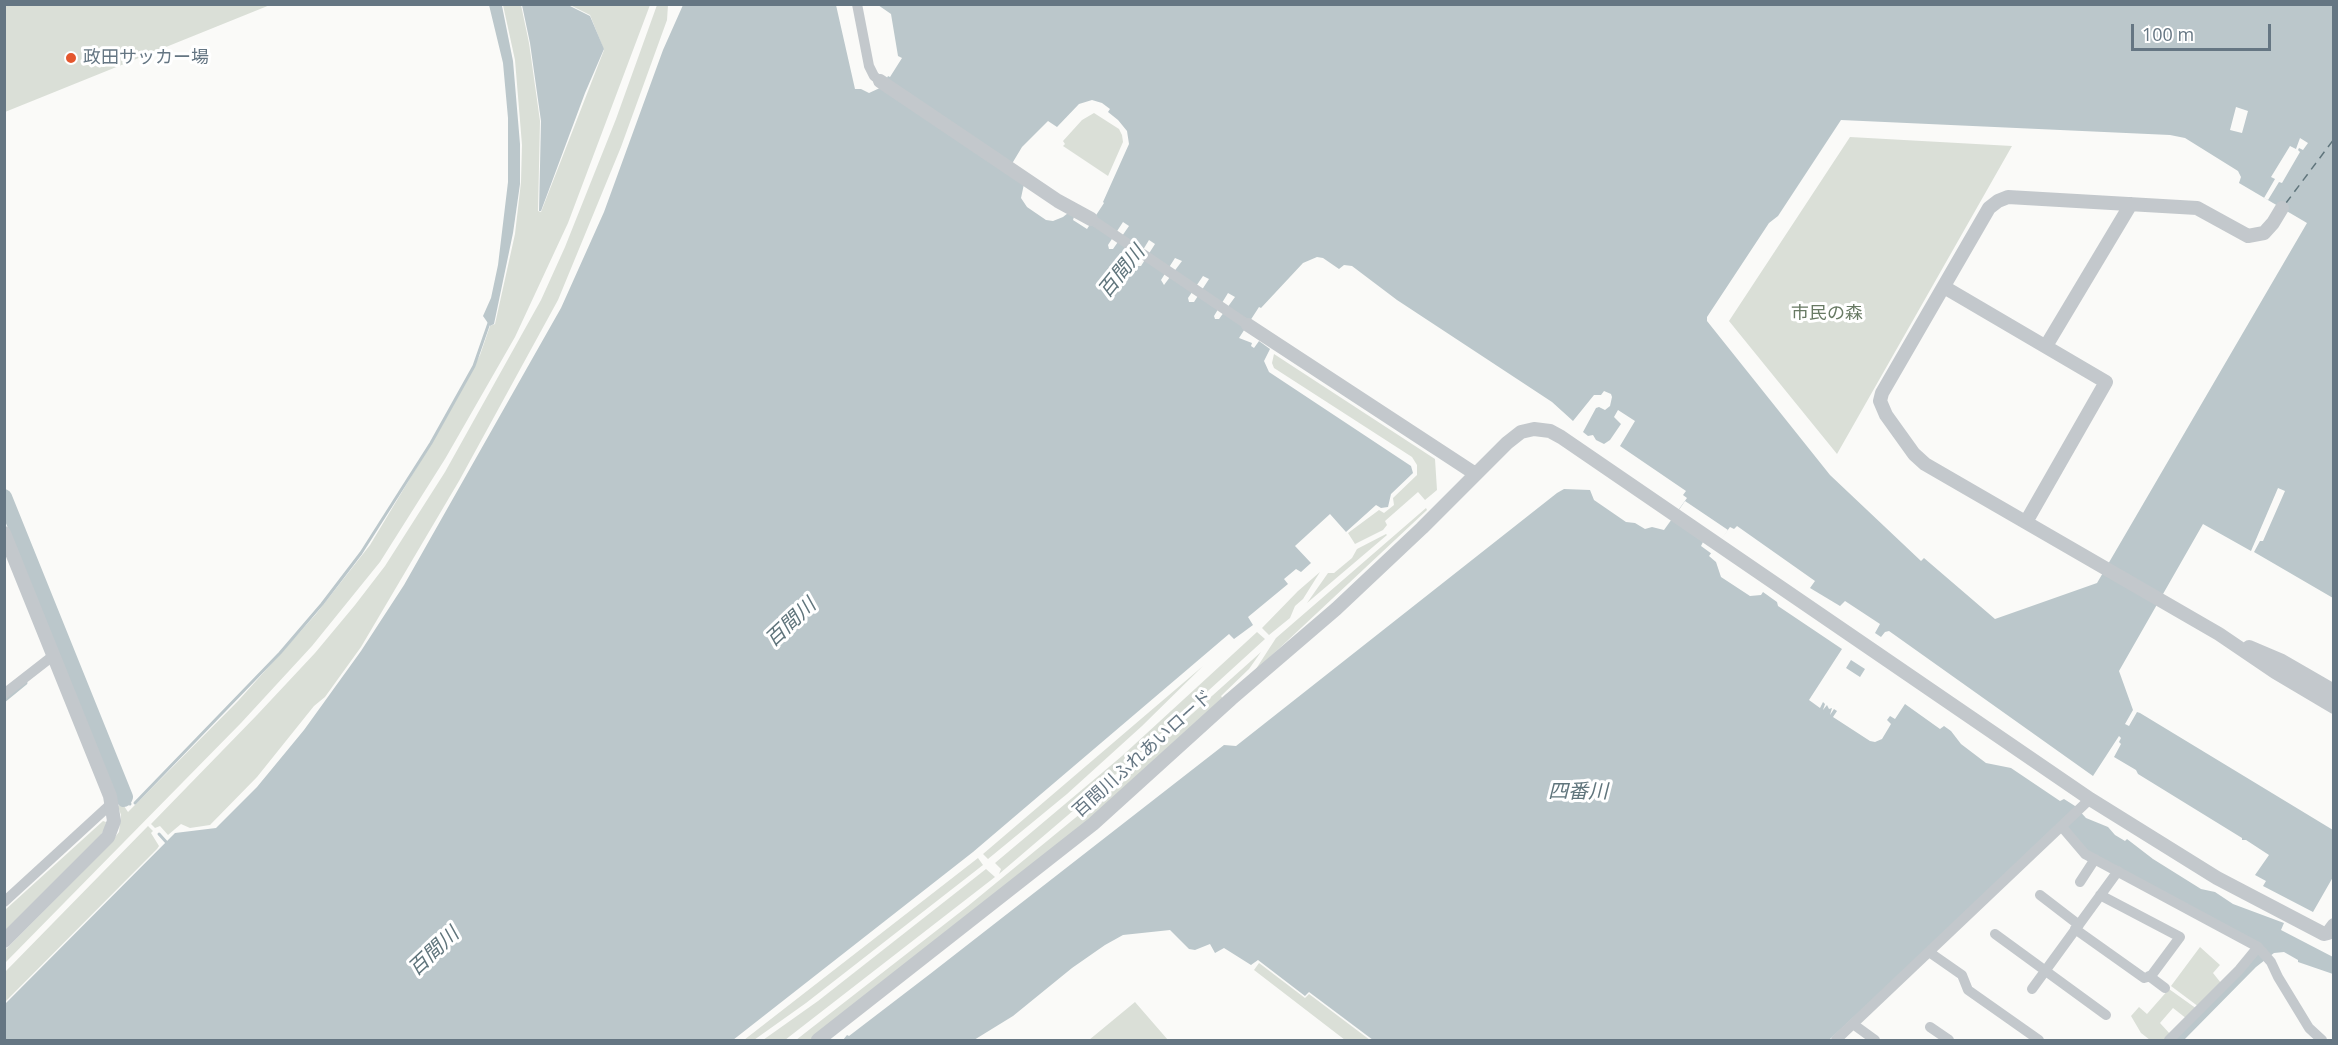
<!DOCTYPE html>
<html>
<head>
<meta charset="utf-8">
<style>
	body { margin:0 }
	#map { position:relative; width:2338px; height:1045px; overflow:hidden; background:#fafaf8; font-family:"Open Sans",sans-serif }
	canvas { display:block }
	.frame { position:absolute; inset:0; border:6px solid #657683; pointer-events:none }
	.scale { position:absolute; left:2131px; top:24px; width:140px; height:27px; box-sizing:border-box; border:3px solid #657683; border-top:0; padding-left:8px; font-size:18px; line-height:21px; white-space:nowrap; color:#657683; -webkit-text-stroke:4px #fff; paint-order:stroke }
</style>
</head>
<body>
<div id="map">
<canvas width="2338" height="1045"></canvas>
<div class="frame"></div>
<div class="scale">100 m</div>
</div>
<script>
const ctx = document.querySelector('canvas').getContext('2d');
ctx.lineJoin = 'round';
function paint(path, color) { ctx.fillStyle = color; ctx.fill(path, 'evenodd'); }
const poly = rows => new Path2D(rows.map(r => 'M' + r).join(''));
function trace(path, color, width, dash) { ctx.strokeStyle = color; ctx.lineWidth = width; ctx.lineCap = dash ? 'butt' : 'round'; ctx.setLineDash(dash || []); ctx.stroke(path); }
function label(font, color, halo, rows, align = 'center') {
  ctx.font = font + ' "Open Sans","Noto Sans JP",sans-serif'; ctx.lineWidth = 6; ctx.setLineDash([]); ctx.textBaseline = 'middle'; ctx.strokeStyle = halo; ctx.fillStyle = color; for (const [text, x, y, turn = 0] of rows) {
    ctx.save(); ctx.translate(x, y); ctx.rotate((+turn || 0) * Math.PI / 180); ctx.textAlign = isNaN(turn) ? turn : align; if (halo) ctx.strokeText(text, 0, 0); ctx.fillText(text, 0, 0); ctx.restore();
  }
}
paint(poly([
	[5,4,270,4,270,5,5,112],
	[503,5,521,5,529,43,540,121,538,211,541,212,604,50,590,15,570,5,650,5,568,223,515,337,445,459,380,562,312,646,241,723,5,963,5,950,107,847,119,832,121,815,118,806,122,803,128,812,238,701,316,614,370,545,441,427,480,355,490,326,495,324,515,234,521,182,522,145,515,60],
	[657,5,668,5,667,20,621,147,558,300,459,481,361,647,325,697,314,706,257,777,210,825,190,828,181,824,168,835,160,826,155,828,151,824,257,715,315,653,355,605,385,566,445,472,541,300,565,247,616,119],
	[1094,113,1119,129,1122,135,1123,142,1108,176,1063,146,1065,144,1063,141,1082,120],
	[1850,137,2012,146,1837,454,1729,321],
	[1274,354,1435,459,1437,490,1425,500,1418,492,1385,521,1387,525,1383,530,1355,544,1348,533,1379,510,1384,513,1394,505,1393,498,1417,475,1417,465,1412,457,1274,368,1272,363],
	[1426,508,1427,510,1254,672,1276,638],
	[1386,534,1387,535,1307,603,1328,573,1334,573,1352,558,1357,549],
	[1320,572,1303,599,1295,606,1290,618,1269,635,1262,628,1298,591],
	[1257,632,1265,639,1129,763,999,874,1001,869,995,863,1122,756],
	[1261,652,1249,669,1221,696,1223,699,1128,788,812,1040,796,1040,968,906,1086,809],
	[1203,666,1142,726,1067,794,988,859,983,854],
	[103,821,106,822,105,828,98,840,5,935,5,910],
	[148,826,153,831,151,833,159,846,157,849,5,1002,5,972],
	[978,858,983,865,806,1003,754,1040,744,1040],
	[986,869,995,877,785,1040,763,1040,818,1001],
	[2200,947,2220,965,2213,973,2221,983,2199,1007,2171,986],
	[1259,963,1305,998,1309,994,1370,1040,1345,1040,1254,970],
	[2169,989,2197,1009,2187,1019,2173,1008,2160,1023,2171,1035,2165,1040,2150,1040,2141,1033,2131,1016,2139,1007,2147,1014],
	[1135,1002,1168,1040,1089,1040]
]), '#dadfd7');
paint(poly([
	[489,5,502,6,513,61,520,144,520,184,513,233,494,324,490,326,483,316,491,298,498,265,508,182,508,118,503,63],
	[522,5,568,5,590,16,604,49,585,93,541,211,539,211,541,121,530,43],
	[683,5,836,5,855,89,861,89,869,93,882,87,888,76,890,77,902,58,898,56,891,14,878,5,2333,5,2333,598,2254,552,2260,541,2263,541,2285,491,2278,488,2251,551,2203,524,2119,671,2133,710,2125,724,2129,726,2137,712,2140,713,2333,830,2333,877,2313,912,2263,886,2266,881,2255,875,2269,855,2246,840,2242,840,2242,838,2138,774,2136,770,2114,757,2121,744,2119,742,2121,738,2119,736,2093,776,1889,631,1885,632,1881,637,1875,633,1880,624,1845,601,1840,606,1810,588,1815,581,1737,526,1734,529,1730,527,1709,556,1716,562,1721,577,1750,596,1761,595,1763,592,1777,602,1778,606,1842,649,1809,700,1820,708,1823,702,1825,704,1823,710,1827,705,1829,709,1832,708,1830,715,1834,709,1837,711,1833,717,1870,741,1875,742,1882,739,1891,724,1887,720,1890,716,1895,719,1905,704,1940,729,1944,726,1951,731,1961,744,1986,763,2011,768,2060,801,2064,799,2075,806,2086,818,2108,827,2115,835,2125,841,2127,839,2153,859,2201,889,2215,892,2233,904,2284,923,2281,930,2333,957,2333,974,2298,962,2298,960,2284,952,2274,953,2256,967,2184,1040,2173,1040,2262,946,2084,851,2063,822,1829,1040,1373,1040,1309,992,1305,996,1258,960,1251,965,1224,948,1215,953,1210,944,1195,950,1189,949,1170,930,1123,935,1105,945,1072,968,1013,1016,974,1040,843,1040,847,1035,849,1036,930,974,1224,745,1236,746,1557,493,1564,489,1590,490,1594,500,1626,522,1635,523,1645,529,1652,527,1664,530,1687,498,1683,495,1686,491,1620,446,1635,421,1618,410,1614,417,1621,424,1610,440,1604,444,1596,440,1593,435,1588,436,1583,432,1596,408,1599,407,1605,410,1610,406,1612,397,1611,394,1604,391,1601,395,1594,395,1573,421,1552,402,1397,300,1352,266,1344,265,1339,269,1323,258,1317,257,1303,263,1261,308,1259,307,1239,338,1252,343,1251,346,1254,348,1259,341,1270,349,1264,361,1269,372,1411,466,1413,473,1391,494,1388,507,1381,508,1376,505,1346,532,1330,514,1295,546,1311,563,1301,572,1296,569,1284,579,1288,584,1248,617,1253,625,1234,639,1229,634,973,852,733,1040,5,1040,5,1004,175,833,216,828,257,787,304,730,361,651,404,585,561,308,604,212,663,50],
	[1092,100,1102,103,1110,109,1108,112,1118,120,1127,131,1129,144,1103,202,1104,203,1087,229,1073,220,1074,217,1068,213,1063,217,1053,221,1046,220,1027,207,1021,198,1024,184,1007,172,1022,147,1048,121,1057,127,1079,104],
	[2236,107,2248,111,2242,133,2230,130],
	[1841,120,2170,135,2185,138,2238,171,2241,177,2239,183,2307,223,2097,583,1995,619,1924,558,1921,561,1830,475,1707,321,1707,317,1769,223,1778,216],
	[1123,222,1129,226,1113,249,1109,249,1108,245],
	[1149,240,1155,244,1141,266,1136,266,1135,263],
	[1175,258,1182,261,1164,285,1161,280],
	[1203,276,1209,279,1194,302,1189,302,1188,298],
	[1228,293,1235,297,1219,319,1215,319,1214,316],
	[1851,660,1865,669,1860,677,1846,668]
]), '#bbc7cb');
paint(poly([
	[2300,138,2308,143,2303,150,2299,148,2298,150,2300,152,2282,183,2279,182,2268,200,2264,198,2275,179,2271,177,2290,146,2296,149],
	[1685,501,1728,530,1712,554,1701,546,1703,542,1672,520]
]), '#fafaf8');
trace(poly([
	[63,653,66,651],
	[4,701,26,683],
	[122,800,124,799,130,804],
	[135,803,280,653,322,604,361,553,431,443,474,366,489,323],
	[159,834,168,844]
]), '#bbc7cb', 3);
trace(poly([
	[4,497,125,797,124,799]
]), '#bbc7cb', 16);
trace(poly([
	[2286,203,2334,139]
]), '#60757c', 1.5, [8, 6]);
trace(poly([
	[857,4,869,66,874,76,880,81],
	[1091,219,1248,325],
	[4,694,54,655],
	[2062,827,2085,854,2258,947,2271,962,2278,977,2309,1028,2322,1040],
	[2080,882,2095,859],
	[2040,895,2079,925],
	[4,902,112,803],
	[2075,929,2144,978,2151,976,2180,937,2100,895],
	[1995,934,2106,1015],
	[1929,952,1962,975,1968,990,2039,1040],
	[2149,976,2165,988],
	[2032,989,2118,871],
	[1853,1024,1875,1040],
	[1930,1027,1949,1040],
	[1836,1040,2090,799],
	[2169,1040,2239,970,2258,947]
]), '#c3c8cc', 10);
trace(poly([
	[880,81,1058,201,1091,219],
	[2282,208,2273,223,2264,233,2248,236,2197,208,2008,197,1998,201,1989,208,1882,393,1880,401,1886,415,1914,454,1925,464,2219,634,2275,672,2334,707],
	[1944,287,2106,382,2026,522],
	[1248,325,1474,473],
	[2046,346,2131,204],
	[4,533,110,796,114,821,108,837,4,941],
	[2249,647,2282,661,2334,691],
	[818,1040,1093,824,1231,699,1336,609,1422,528,1507,443,1521,432,1534,429,1550,431,1561,437,2090,799,2217,878,2324,934,2328,933,2334,925]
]), '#c3c8cc', 14);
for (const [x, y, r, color] of [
	[71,58,6,"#e4572e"]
]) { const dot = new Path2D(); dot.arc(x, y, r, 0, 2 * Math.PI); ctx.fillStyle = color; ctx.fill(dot); trace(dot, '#fff', 2); }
label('18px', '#657683', '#fff', [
	["政田サッカー場",83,58]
], 'left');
label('18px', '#687a64', '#fff', [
	["市民の森",1827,314]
]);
label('18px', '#657683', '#fff', [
	["百間川ふれあいロード",1143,754,-42]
]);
label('italic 20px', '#60757c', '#fff', [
	["百間川",1122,272,-51],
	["百間川",791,623,-43],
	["四番川",1578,792],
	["百間川",434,952,-43]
]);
</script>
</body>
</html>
